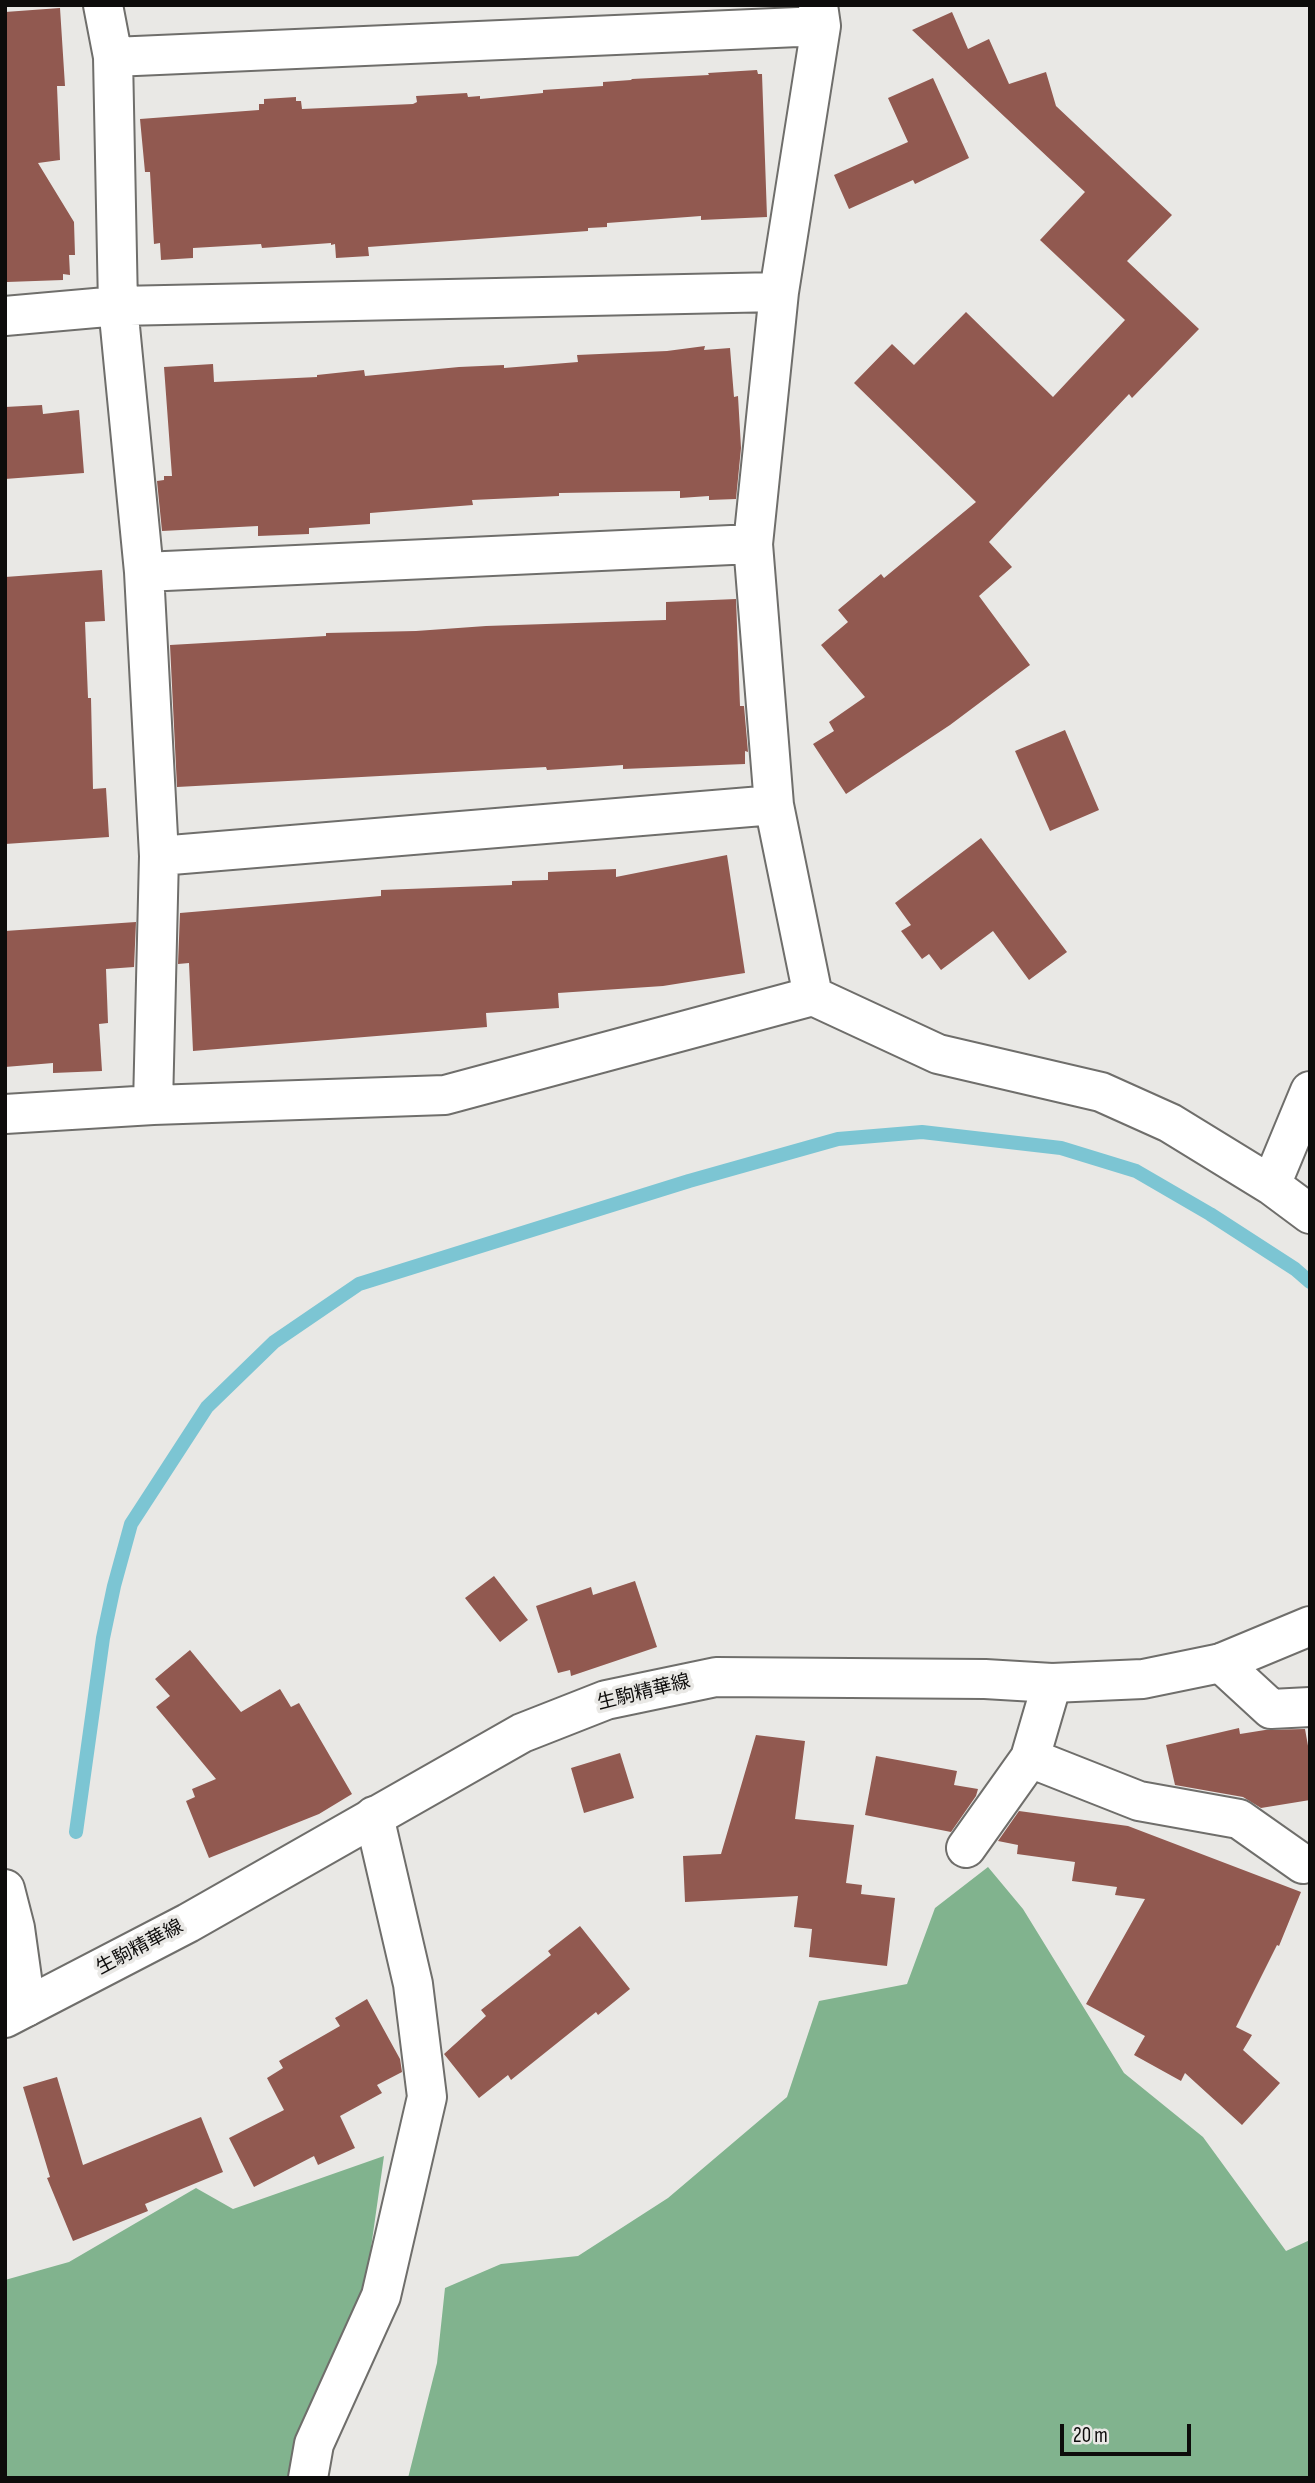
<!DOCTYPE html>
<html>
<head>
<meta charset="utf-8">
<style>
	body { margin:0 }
	#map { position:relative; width:1315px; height:2483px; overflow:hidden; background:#e9e8e5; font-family:"Sofia Sans Condensed",sans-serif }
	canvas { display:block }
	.frame { position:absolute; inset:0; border:7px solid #0d0c0b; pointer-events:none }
	.scale { position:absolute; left:1060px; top:2424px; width:131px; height:32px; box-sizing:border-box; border:4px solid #0d0c0b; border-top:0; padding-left:9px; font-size:21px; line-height:24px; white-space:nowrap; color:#0d0c0b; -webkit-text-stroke:5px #e9e8e5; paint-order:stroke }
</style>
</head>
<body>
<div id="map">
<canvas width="1315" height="2483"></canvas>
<div class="frame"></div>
<div class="scale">20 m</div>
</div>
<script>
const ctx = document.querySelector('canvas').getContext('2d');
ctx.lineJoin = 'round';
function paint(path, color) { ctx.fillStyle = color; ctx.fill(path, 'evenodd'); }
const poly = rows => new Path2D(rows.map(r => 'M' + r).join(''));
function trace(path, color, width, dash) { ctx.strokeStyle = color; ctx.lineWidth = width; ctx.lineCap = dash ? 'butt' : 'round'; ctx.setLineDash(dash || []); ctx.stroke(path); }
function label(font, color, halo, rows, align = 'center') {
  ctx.font = font + ' "Sofia Sans Condensed","Noto Sans JP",sans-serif'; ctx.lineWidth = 7; ctx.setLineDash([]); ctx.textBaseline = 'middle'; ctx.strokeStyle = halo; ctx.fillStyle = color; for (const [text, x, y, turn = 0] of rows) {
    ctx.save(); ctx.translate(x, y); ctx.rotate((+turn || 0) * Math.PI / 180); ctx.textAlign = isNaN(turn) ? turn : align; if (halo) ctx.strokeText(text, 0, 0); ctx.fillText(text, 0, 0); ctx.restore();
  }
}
paint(poly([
	[988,1867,1023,1909,1124,2073,1203,2137,1286,2251,1310,2240,1310,2478,408,2478,437,2363,445,2288,501,2264,578,2256,668,2198,787,2097,819,2001,907,1984,935,1908],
	[384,2156,365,2290,291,2478,5,2478,5,2280,69,2262,196,2188,233,2209]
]), '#81b38e');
trace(poly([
	[76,1832,103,1638,114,1586,131,1524,207,1407,274,1342,359,1284,689,1181,838,1139,922,1132,1061,1148,1136,1171,1210,1214,1295,1269,1310,1282]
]), '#7cc5d3', 14);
paint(poly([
	[60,8,65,86,57,86,60,160,38,163,74,222,75,255,69,255,70,275,63,274,63,280,7,282,5,12],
	[952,12,968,49,989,39,1009,84,1046,72,1056,106,1172,215,1127,261,1199,329,1132,398,1129,394,989,542,1012,567,979,596,1030,665,950,725,846,794,813,744,834,731,829,722,865,697,821,645,848,622,838,610,881,574,884,578,976,502,854,383,892,344,914,365,966,312,1053,397,1125,320,1040,240,1085,192,912,30],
	[757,70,758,74,762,74,767,217,701,220,701,216,607,223,607,227,588,228,588,231,368,247,369,256,336,258,335,244,331,245,331,243,262,248,261,244,193,248,193,258,161,260,160,243,154,244,150,172,145,172,140,119,259,110,259,104,264,104,264,99,296,97,296,101,301,101,302,109,413,104,417,102,416,96,467,93,468,97,480,96,480,99,543,93,543,90,603,86,603,82,631,80,632,79,709,75,708,73],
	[933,78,969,158,915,184,913,180,849,209,834,175,908,142,888,98],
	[705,346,704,350,730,348,734,397,738,396,741,448,736,499,709,500,709,496,680,498,680,491,559,493,559,496,472,500,473,505,370,513,370,524,309,528,309,534,258,536,258,526,162,531,157,481,164,480,164,476,172,476,164,367,213,364,214,382,317,377,317,375,364,370,365,376,459,367,504,365,504,368,578,362,577,355,667,351],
	[42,405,43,414,79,410,84,473,5,479,5,407],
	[102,570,105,621,85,622,88,698,91,698,93,789,106,788,109,837,5,844,5,577],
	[736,599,740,706,744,706,748,752,745,751,745,764,623,769,623,765,547,770,546,767,177,787,170,645,326,636,326,633,416,631,486,626,666,620,666,602],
	[1065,730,1099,810,1050,831,1015,751],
	[981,838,1067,952,1029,980,993,931,941,970,929,954,922,959,901,931,911,925,895,903],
	[727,855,745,973,663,986,558,993,559,1008,486,1013,487,1027,193,1051,189,963,178,964,180,913,381,896,381,890,512,885,512,881,548,880,548,872,616,869,616,877],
	[136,922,134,967,106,969,108,1023,99,1024,102,1071,53,1073,53,1063,5,1067,5,931],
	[494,1576,528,1620,500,1642,465,1598],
	[635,1581,657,1647,571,1676,570,1670,558,1673,536,1606,591,1587,593,1595],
	[190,1650,241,1712,280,1689,291,1707,299,1703,352,1794,319,1814,209,1858,186,1801,195,1797,192,1789,216,1779,156,1707,170,1696,155,1679],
	[1239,1728,1240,1734,1265,1730,1305,1729,1310,1757,1310,1800,1261,1808,1243,1797,1175,1785,1166,1745],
	[756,1735,805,1741,795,1819,854,1825,846,1883,862,1885,861,1894,895,1898,887,1966,809,1957,812,1929,794,1927,798,1896,685,1902,683,1856,721,1854],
	[620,1753,634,1798,584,1813,571,1768],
	[876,1756,957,1771,954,1785,978,1789,976,1796,951,1832,865,1815],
	[1019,1811,1128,1826,1301,1892,1279,1946,1277,1945,1236,2027,1252,2035,1243,2050,1280,2083,1242,2125,1185,2073,1181,2081,1134,2055,1145,2036,1086,2004,1145,1899,1115,1895,1117,1887,1072,1881,1075,1862,1017,1854,1018,1845,998,1841],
	[580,1926,630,1989,598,2015,596,2012,511,2080,508,2075,479,2098,444,2054,486,2016,481,2010,551,1955,548,1951],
	[367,1999,400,2059,402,2072,377,2085,382,2093,340,2116,355,2148,318,2165,314,2156,254,2187,229,2138,284,2110,267,2078,283,2068,279,2061,340,2026,335,2018],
	[57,2077,83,2165,201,2117,223,2172,145,2204,148,2211,73,2241,47,2178,50,2177,23,2087]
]), '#915950');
const minor = poly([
	[103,5,113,57,821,26],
	[113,57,118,306,144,572,159,856,153,1105],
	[5,316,118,306,779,292],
	[144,572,753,544],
	[159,856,774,805],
	[813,996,774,805,753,544,779,292,821,26,818,5],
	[5,1114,153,1105,445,1095,813,996,938,1054,1101,1092,1170,1123,1271,1185,1310,1214],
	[1271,1185,1310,1091],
	[1221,1663,1271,1709,1310,1707],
	[1030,1758,1139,1801,1239,1819,1303,1864],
	[966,1848,1030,1758,1052,1683],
	[5,1889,15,1928,26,2007],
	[308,2478,314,2444,381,2296,427,2097,413,1984,374,1816]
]);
const major = poly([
	[5,2018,188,1923,522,1733,606,1700,716,1677,985,1679,1052,1683,1143,1679,1221,1663,1310,1626]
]);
trace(minor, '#6f6e6b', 42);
trace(major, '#6f6e6b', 42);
trace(minor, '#fff', 38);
trace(major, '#fff', 38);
label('19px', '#0d0c0b', '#e9e8e5', [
	["生駒精華線",644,1693,-14],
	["生駒精華線",140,1948,-28]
]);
</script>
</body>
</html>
